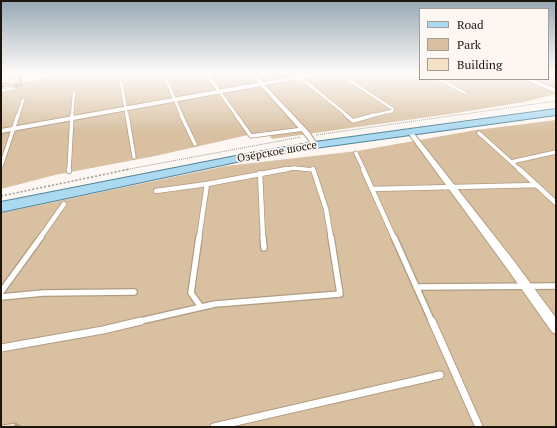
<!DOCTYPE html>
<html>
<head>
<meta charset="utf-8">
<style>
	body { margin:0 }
	#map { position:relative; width:557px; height:428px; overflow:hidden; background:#fcf7f2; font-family:"PT Serif",serif }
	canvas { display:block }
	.frame { position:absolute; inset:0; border:2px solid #1d160c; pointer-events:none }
	.legend { position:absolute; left:419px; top:8px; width:130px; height:72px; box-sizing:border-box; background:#fcf7f2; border:1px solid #a39d96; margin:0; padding:5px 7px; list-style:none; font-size:12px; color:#1d160c }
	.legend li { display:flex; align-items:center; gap:8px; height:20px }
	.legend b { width:20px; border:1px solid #a39d96 }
</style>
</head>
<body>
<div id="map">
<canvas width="557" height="428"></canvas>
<div class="frame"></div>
<ul class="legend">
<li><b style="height:5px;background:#aad9f1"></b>Road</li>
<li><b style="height:11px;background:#d8c0a1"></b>Park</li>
<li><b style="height:11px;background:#f6e0c6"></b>Building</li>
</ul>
</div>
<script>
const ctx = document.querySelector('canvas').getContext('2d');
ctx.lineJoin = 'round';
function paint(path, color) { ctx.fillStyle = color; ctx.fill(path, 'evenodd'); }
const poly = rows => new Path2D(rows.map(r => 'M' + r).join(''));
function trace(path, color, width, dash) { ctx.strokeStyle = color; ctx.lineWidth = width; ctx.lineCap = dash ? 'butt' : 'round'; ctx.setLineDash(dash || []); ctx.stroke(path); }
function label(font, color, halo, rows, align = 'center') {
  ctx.font = font + ' "PT Serif",serif'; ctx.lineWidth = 3.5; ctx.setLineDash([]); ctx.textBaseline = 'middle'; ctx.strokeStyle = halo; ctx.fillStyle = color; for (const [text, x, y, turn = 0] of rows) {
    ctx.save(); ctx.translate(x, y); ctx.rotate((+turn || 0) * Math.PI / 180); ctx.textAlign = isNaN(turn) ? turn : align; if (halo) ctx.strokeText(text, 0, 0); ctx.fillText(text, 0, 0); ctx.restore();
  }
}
paint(poly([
	[1,73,65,73,12,85]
]), '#feeeda');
paint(poly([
	[65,73,420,73,420,79,548,79,548,73,556,73,556,94,524,102,450,114,272,139,266,131,155,156,55,175,1,189,1,92,22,87,22,85,12,85],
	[556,120,556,427,1,427,1,213,226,166,357,151,476,130]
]), '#d8c0a1');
const serviceFar4 = poly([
	[206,73,237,116],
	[251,73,262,84,323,73],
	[295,73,348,116],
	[338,73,393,109,392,111,371,116],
	[165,77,182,116],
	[438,79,465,93],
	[121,82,127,116],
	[1,91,5,90],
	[18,116,23,100],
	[72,116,74,92]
]);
const serviceFar3 = poly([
	[127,115,134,157],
	[181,115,195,144],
	[236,115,251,136,304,129],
	[346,115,353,121,374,115],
	[479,133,520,170],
	[356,153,364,170],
	[511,162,556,152],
	[1,166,18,115],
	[69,170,72,115],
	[282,170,294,168,313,170]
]);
const serviceFar2 = poly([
	[313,169,326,209,331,238],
	[363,169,394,238],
	[519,169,556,203],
	[69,171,69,169],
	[260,173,263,238],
	[372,189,537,185],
	[156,191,207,184,287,169],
	[40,238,64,204],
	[199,238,207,184]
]);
const serviceFar1 = poly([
	[199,237,191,293,201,307],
	[263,237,264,248],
	[394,237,432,322],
	[416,287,556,286],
	[1,292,41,237],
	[1,297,43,293,134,292],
	[136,322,215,304,340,294,331,237]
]);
const service = poly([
	[432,321,479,427],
	[1,348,103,330,141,321],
	[214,427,440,375]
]);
const minor = poly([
	[524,79,531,79,556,89,556,93,524,79],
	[262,82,309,132,318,145,317,146,313,146,304,134,261,86,1,133,1,129,262,82],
	[410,130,412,131,514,261,556,318,556,334,552,332,506,267,408,133,407,132,410,130]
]);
const primary = poly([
	[556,109,556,115,315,148,241,161,1,212,1,202,241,155,315,142,556,109]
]);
trace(serviceFar4, '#b09c82', 3.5);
trace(serviceFar3, '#b09c82', 5);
trace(serviceFar2, '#b09c82', 6);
trace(serviceFar1, '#b09c82', 8);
trace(service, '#b09c82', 9);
trace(minor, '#b09c82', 2);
trace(primary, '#54849a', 2);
trace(poly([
	[316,135,556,101],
	[124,170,301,137]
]), '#9e9891', 1, [1, 1]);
trace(poly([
	[1,196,130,169]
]), '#9e9891', 1.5, [2, 2]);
trace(serviceFar4, '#fff', 2.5);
trace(serviceFar3, '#fff', 3.5);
trace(serviceFar2, '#fff', 4.5);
trace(serviceFar1, '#fff', 5.5);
trace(service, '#fff', 7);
paint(minor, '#fff');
paint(primary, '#aad9f1');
paint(poly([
	[1,73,22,87,14,88,5,87,1,88]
]), '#d4c1aa');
paint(poly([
	[20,73,22,73,22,87,14,88,12,84],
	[1,83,2,83,5,87,1,88],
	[16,423,23,427,14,427]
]), '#ac9d8b');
const building = poly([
	[1,73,20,73,20,83,12,84,1,83,1,73],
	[16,423,14,427,1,427,1,425,16,423]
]);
paint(building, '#f6e0c6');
trace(building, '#ac9d8b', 1);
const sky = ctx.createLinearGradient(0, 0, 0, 133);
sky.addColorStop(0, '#97a8b4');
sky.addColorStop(0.55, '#fefbf9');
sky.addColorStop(1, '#fefbf900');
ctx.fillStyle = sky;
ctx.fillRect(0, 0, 557, 133);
label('11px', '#1d160c', '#fcf7f2', [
	["Озёрское шоссе",277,152,-10]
]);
</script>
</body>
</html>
